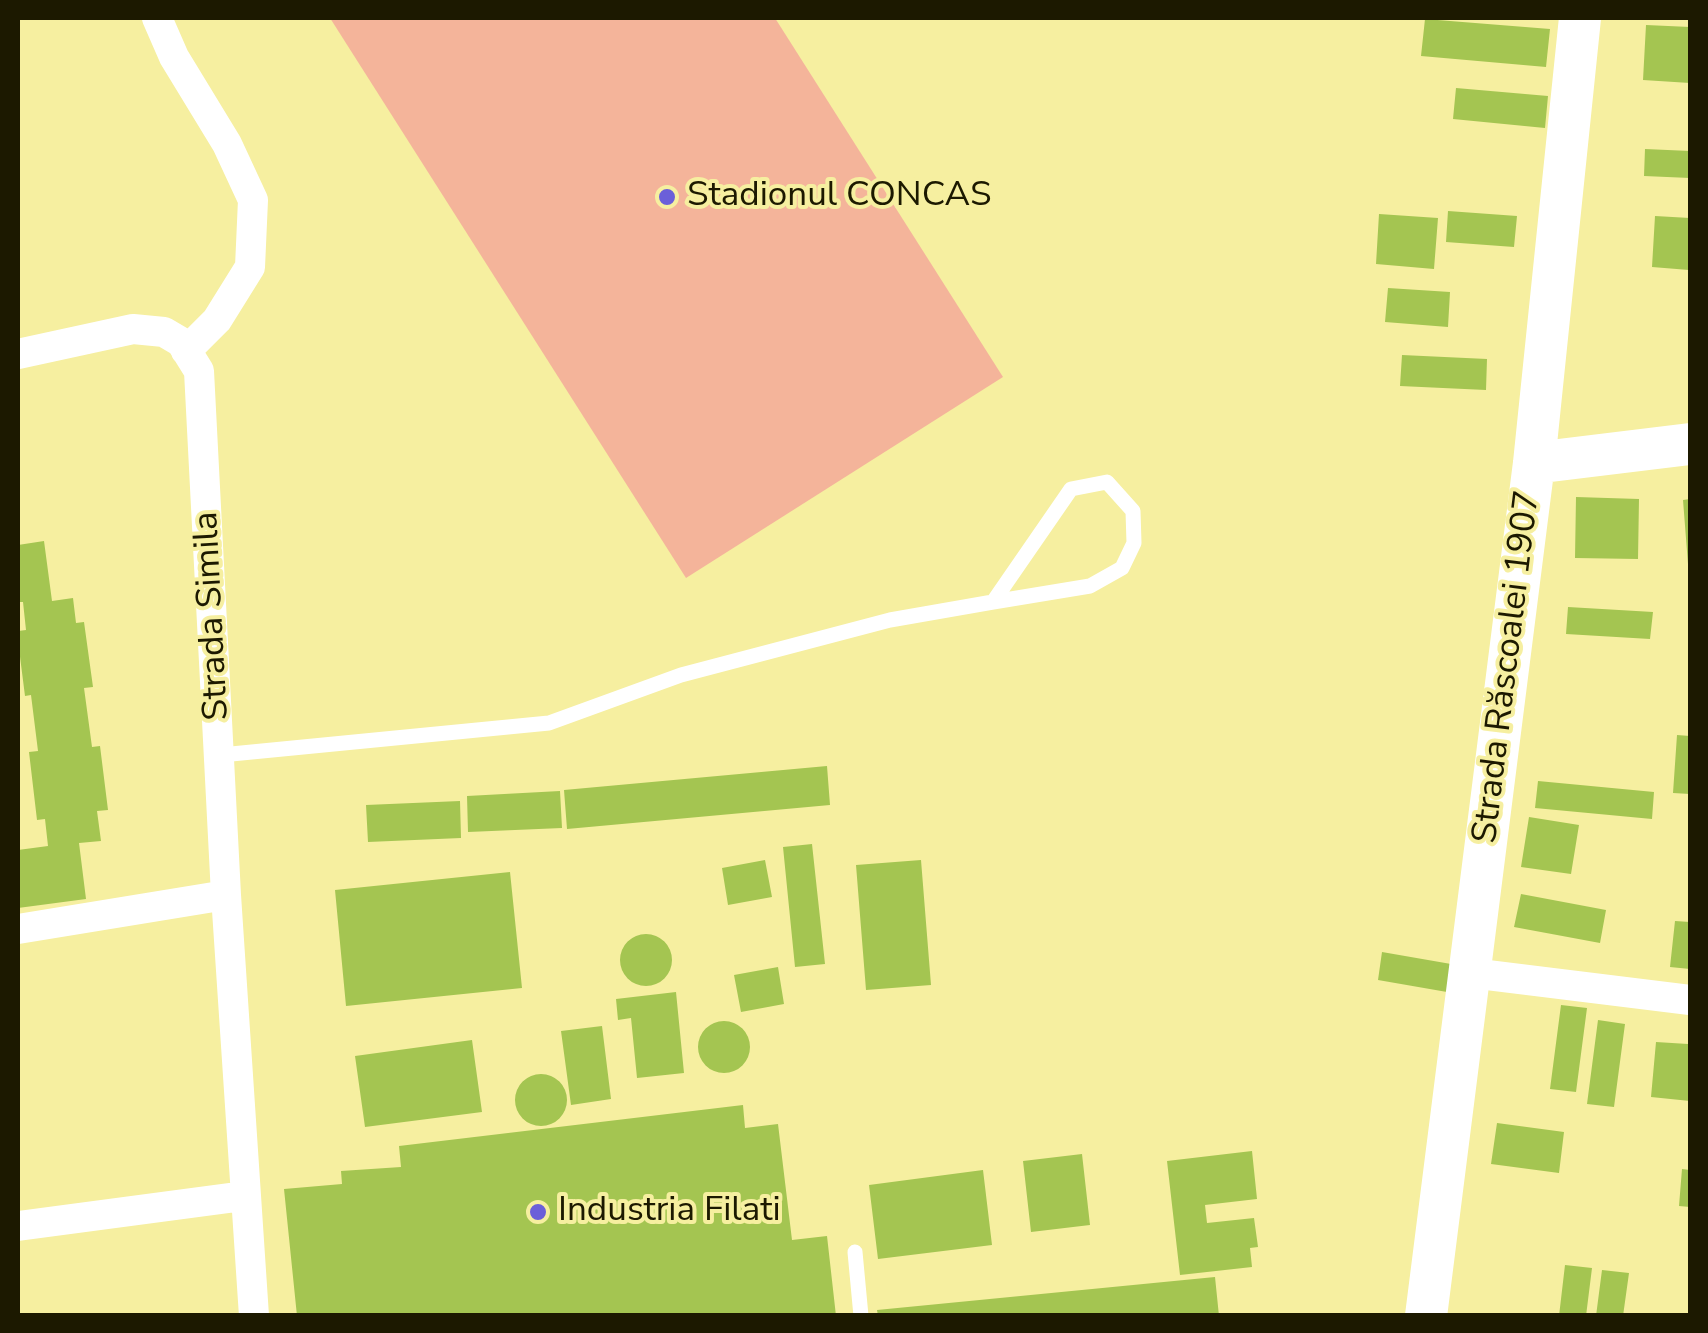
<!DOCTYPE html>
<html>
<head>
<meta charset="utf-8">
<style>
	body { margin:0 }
	#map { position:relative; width:1708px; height:1333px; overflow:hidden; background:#f6efa0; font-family:"Nunito Sans",sans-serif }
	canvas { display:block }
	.frame { position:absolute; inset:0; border:20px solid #1c1900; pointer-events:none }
</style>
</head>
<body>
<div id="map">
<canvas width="1708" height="1333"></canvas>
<div class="frame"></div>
</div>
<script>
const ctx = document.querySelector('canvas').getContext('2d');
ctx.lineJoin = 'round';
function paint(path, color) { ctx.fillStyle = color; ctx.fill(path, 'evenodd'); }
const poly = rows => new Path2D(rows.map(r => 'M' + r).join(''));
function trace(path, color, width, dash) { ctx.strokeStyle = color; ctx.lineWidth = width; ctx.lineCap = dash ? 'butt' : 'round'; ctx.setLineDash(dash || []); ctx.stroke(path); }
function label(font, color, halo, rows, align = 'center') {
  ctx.font = font + ' "Nunito Sans",sans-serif'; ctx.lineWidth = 8; ctx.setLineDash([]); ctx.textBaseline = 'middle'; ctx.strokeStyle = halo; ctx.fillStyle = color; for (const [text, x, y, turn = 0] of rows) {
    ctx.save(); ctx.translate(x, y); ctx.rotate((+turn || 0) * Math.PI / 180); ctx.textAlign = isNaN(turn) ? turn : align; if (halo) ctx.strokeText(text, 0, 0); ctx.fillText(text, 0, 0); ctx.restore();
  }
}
paint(poly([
	[330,18,775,18,1003,377,686,578]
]), '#f4b49a');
paint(poly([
	[1425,19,1550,29,1546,67,1421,56],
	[1646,25,1690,27,1690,83,1643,80],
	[1456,88,1548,96,1545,128,1453,119],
	[1645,149,1690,151,1690,178,1644,176],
	[1448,211,1517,216,1514,247,1446,242],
	[1379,214,1438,218,1434,269,1376,264],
	[1655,216,1690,218,1689,270,1652,267],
	[1388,288,1450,292,1448,327,1385,322],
	[1402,355,1487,359,1486,390,1400,386],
	[1576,497,1639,499,1638,559,1575,558],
	[1690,499,1690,564,1688,564,1683,500],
	[44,541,52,601,73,598,76,623,84,622,93,687,84,688,92,747,100,746,108,810,97,811,101,841,79,843,86,899,18,908,18,850,48,846,45,819,37,820,29,752,38,751,31,695,25,696,18,641,18,631,26,630,23,602,18,602,18,545],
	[1568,607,1653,612,1650,639,1566,634],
	[1677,735,1690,736,1690,794,1673,793],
	[827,766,830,805,567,829,564,790],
	[1538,781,1654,792,1652,819,1535,808],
	[560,791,562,828,468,832,467,796],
	[460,801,461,838,368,842,366,805],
	[1529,817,1579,825,1571,874,1521,867],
	[812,844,825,964,795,967,783,847],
	[765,860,772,897,728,905,722,868],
	[921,860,931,985,866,990,856,865],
	[510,872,522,988,346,1006,335,890],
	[1521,894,1606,910,1600,943,1514,927],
	[1675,921,1690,922,1690,969,1670,967],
	'620 960a26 26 0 1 1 52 0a26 26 0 1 1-52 0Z',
	[1382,952,1451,964,1447,992,1378,980],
	[778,967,784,1004,741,1012,734,975],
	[676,992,684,1073,637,1078,631,1018,618,1020,616,999],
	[1561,1005,1587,1008,1576,1092,1550,1089],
	[1598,1020,1625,1024,1614,1107,1587,1104],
	'698 1047a26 26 0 1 1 52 0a26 26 0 1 1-52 0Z',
	[602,1026,611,1099,571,1105,561,1031],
	[472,1040,482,1112,365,1127,355,1056],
	[1656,1042,1688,1044,1690,1101,1651,1097],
	'515 1100a26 26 0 1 1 52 0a26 26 0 1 1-52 0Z',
	[743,1105,745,1128,778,1124,792,1240,827,1236,836,1316,297,1316,284,1189,342,1184,341,1171,401,1167,399,1146],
	[1497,1123,1564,1132,1559,1173,1491,1164],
	[1252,1151,1257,1199,1205,1205,1207,1223,1254,1218,1258,1247,1250,1248,1252,1267,1180,1275,1167,1161],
	[1082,1154,1090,1225,1031,1232,1023,1161],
	[1682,1169,1690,1170,1690,1207,1679,1206],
	[983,1170,992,1245,878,1259,869,1185],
	[1565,1265,1592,1268,1586,1316,1559,1316],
	[1602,1270,1629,1273,1623,1316,1596,1316],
	[1215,1277,1219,1316,878,1316,877,1310]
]), '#a4c551');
trace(poly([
	[221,755,549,723,681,675,890,620,993,602,1090,586,1122,568,1134,543,1133,511,1107,482,1071,489,993,602],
	[855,1252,861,1316]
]), '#fff', 15);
trace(poly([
	[157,18,174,57,227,144,253,200,250,267,217,320,186,351],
	[18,354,133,329,164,332,181,342,199,371,226,895,254,1316],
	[18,929,226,895],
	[1471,973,1690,1000],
	[18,1226,244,1196]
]), '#fff', 30);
trace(poly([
	[1534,463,1690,444],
	[1426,1316,1534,463,1580,18]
]), '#fff', 42);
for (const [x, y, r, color] of [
	[667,197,10,"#6b5fd9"],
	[538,1212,10,"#6b5fd9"]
]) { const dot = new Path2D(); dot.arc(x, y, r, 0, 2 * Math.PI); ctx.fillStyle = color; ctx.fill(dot); trace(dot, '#f6efa0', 4); }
label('35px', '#1c1900', '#f6efa0', [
	["Stadionul CONCAS",687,197],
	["Industria Filati",558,1212]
], 'left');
label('35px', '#1c1900', '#f6efa0', [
	["Strada Simila",213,616,-93],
	["Strada Răscoalei 1907",1508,667,-83]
]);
</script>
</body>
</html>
